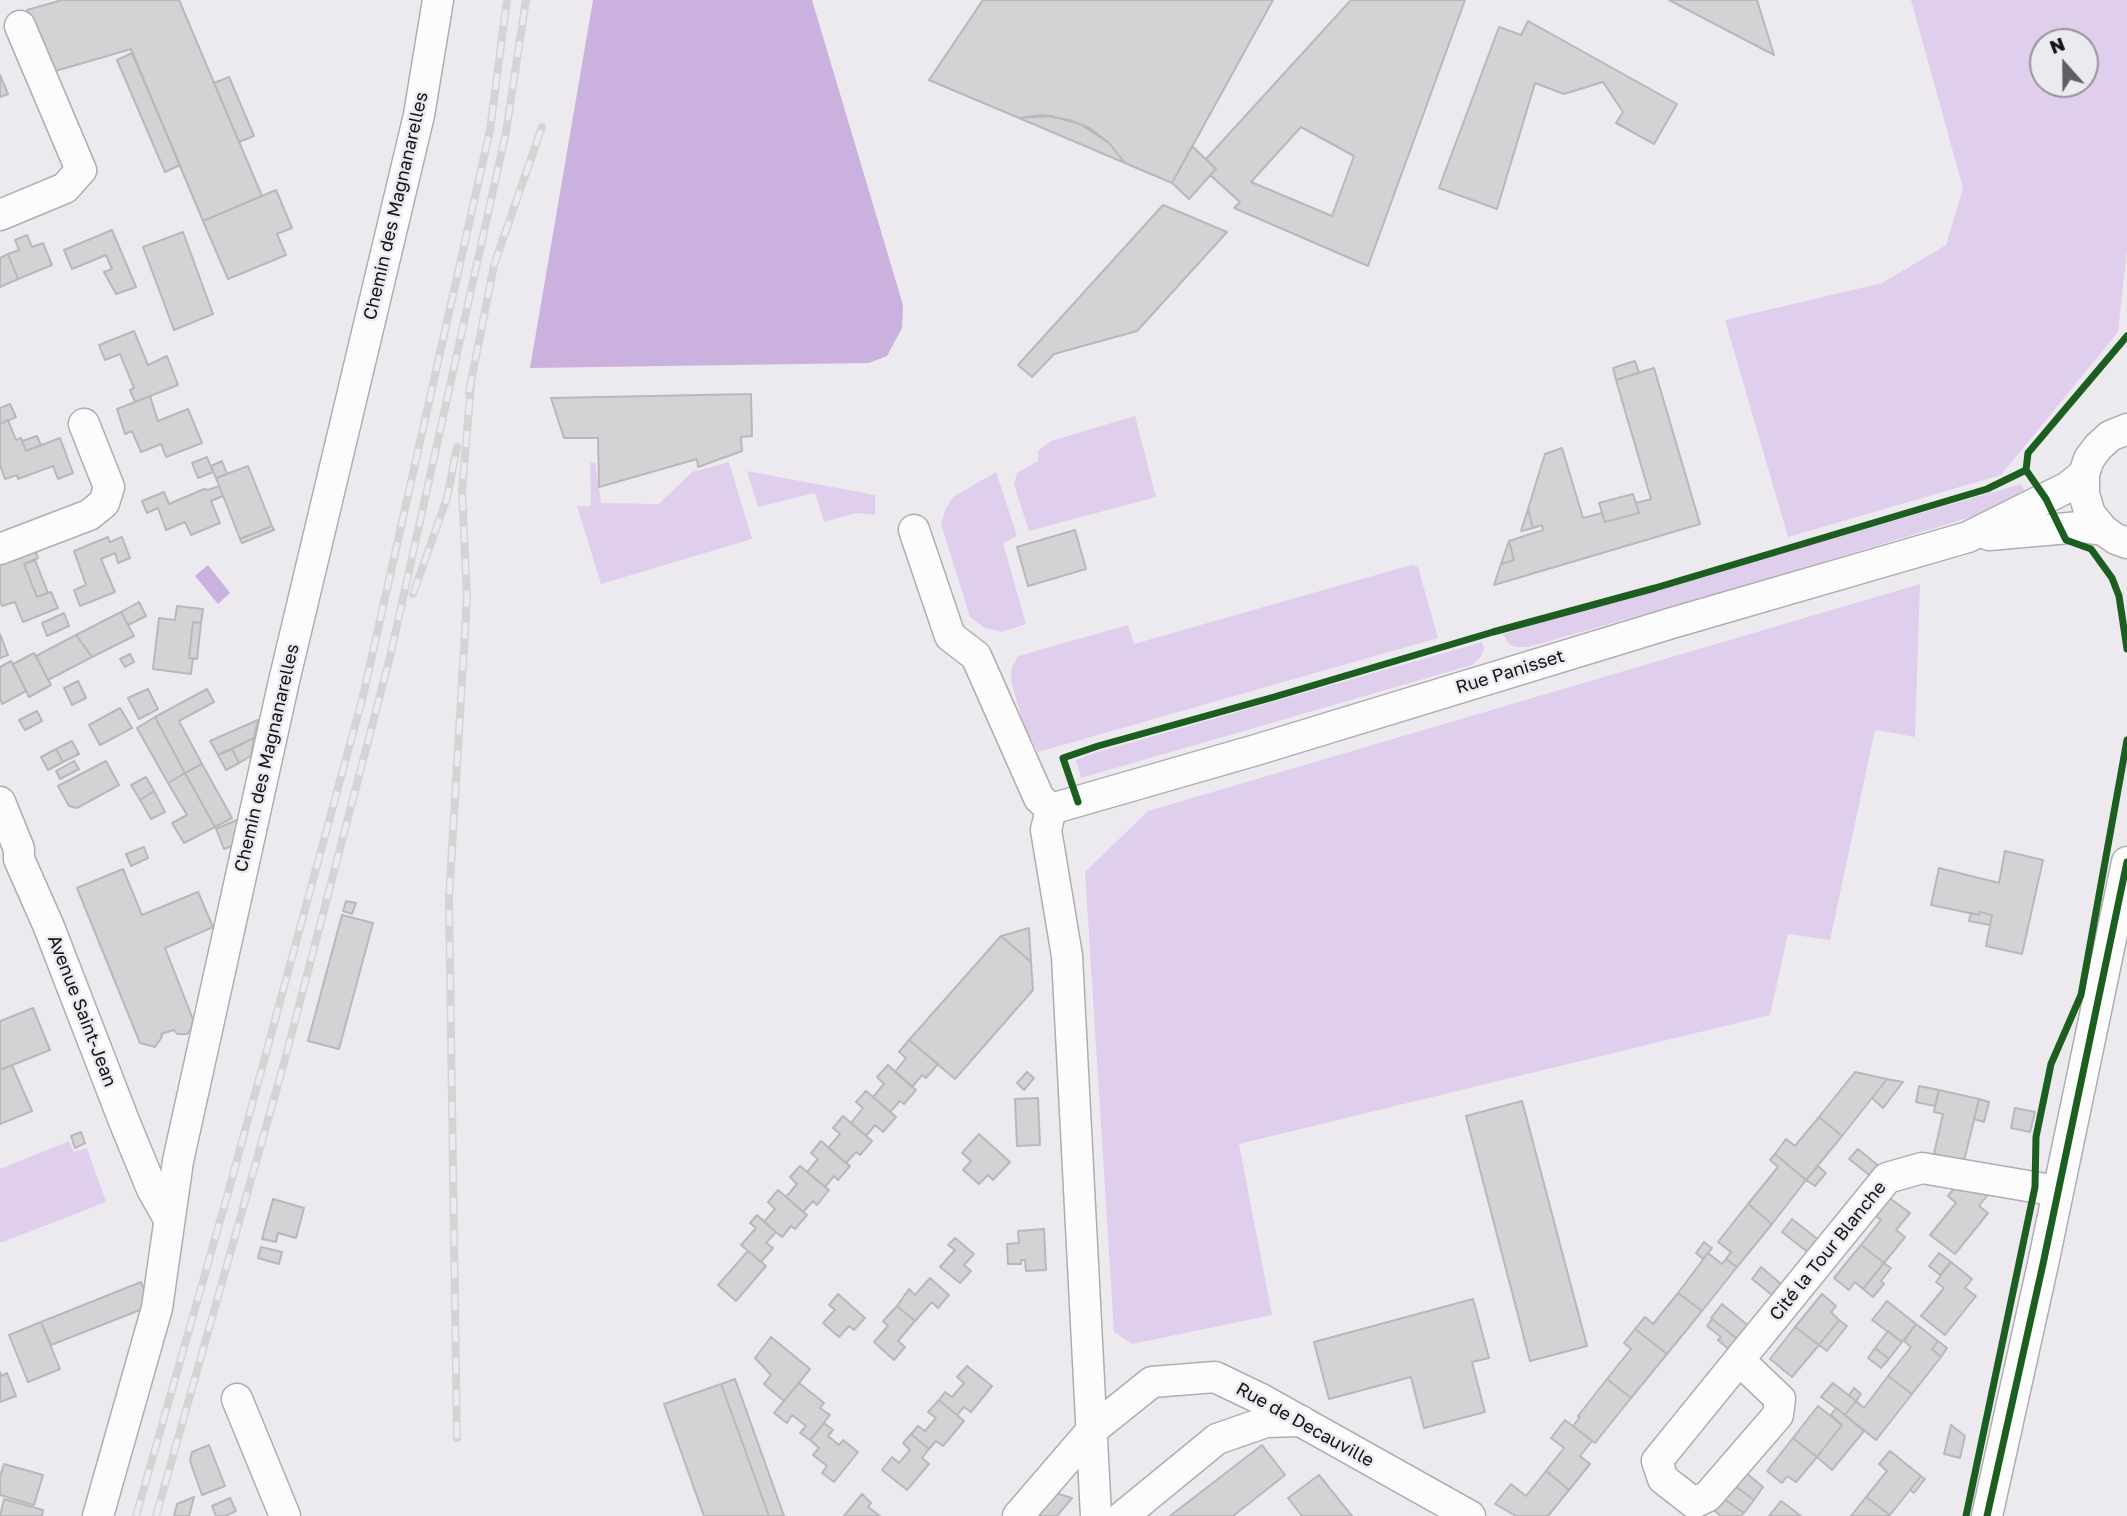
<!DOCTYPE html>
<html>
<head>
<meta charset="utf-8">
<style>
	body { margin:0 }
	#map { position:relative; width:2127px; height:1516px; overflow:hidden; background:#edeaef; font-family:"Golos Text",sans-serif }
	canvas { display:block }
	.north { position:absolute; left:2029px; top:28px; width:70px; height:70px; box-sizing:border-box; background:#ede9f0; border:2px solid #969398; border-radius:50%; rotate:339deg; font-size:19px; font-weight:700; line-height:28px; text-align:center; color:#141315 }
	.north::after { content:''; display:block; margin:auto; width:24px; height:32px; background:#605e61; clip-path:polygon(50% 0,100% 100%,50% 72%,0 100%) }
</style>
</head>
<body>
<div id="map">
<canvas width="2127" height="1516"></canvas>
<div class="north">N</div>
</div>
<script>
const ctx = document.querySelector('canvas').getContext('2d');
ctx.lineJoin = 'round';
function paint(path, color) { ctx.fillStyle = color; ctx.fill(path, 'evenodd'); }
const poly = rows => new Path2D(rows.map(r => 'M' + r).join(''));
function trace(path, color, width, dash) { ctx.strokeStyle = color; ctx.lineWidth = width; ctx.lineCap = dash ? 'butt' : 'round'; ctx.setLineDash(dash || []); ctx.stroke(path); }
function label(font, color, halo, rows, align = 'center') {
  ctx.font = font + ' "Golos Text",sans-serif'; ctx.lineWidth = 5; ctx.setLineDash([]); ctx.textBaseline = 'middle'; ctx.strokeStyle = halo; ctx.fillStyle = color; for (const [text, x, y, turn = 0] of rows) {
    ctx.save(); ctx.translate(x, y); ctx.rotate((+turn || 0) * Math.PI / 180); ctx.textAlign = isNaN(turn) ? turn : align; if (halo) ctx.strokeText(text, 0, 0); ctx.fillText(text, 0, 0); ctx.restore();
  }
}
paint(poly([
	[1911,0,2127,0,2127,250,2118,332,2001,475,1788,537,1725,320,1882,283,1946,245,1963,188],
	[2043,42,2085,42,2085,84,2043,84],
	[1135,416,1156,497,1029,531,1014,484,1017,473,1038,461,1038,451,1051,441],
	[595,462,601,503,659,504,692,472,729,462,752,539,601,584,577,506,591,506,590,463],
	[747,471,875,495,875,515,856,513,824,522,815,493,758,507],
	[996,472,1017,536,1003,543,1026,624,1002,632,985,628,970,617,941,524,946,508,953,497],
	[2021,484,2027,496,1981,514,1740,587,1528,647,1516,647,1509,644,1503,634],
	[1411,565,1418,567,1438,638,1038,752,1024,726,1011,681,1012,667,1018,656,1128,625,1134,644],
	[1920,584,1915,737,1875,730,1830,940,1788,934,1770,1015,1239,1144,1272,1315,1132,1344,1114,1332,1085,872,1148,811],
	[1482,642,1484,649,1480,658,1472,665,1081,778,1076,760,1091,754],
	[69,1141,74,1152,87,1148,106,1202,0,1243,0,1169]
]), '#e0ceed');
paint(poly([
	[593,0,812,0,903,305,902,328,887,356,869,363,530,368],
	[208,565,230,593,218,604,195,576]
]), '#cbb1dd');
const building = poly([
	[62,0,179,0,262,196,203,221,131,49,52,72,27,10,62,0],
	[983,0,1273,0,1172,183,1125,163,1109,143,1080,124,1051,116,1019,118,929,80,983,0],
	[1351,0,1465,0,1368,266,1234,208,1240,202,1210,175,1216,169,1206,159,1351,0],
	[1301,127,1354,156,1332,216,1251,182,1301,127],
	[1669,0,1757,0,1774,55,1669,0],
	[1528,21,1677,104,1654,144,1616,123,1623,112,1603,82,1564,94,1535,83,1497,209,1439,188,1499,27,1521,35,1528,21],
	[132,53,180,165,165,172,117,60,132,53],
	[0,75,8,94,0,97,0,75],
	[229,77,254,136,239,142,214,83,229,77],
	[1042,115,1069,120,1090,128,1109,143,1125,163,1019,118,1042,115],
	[1192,146,1216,169,1189,199,1172,183,1192,146],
	[276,190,292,228,277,234,286,255,228,279,203,221,276,190],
	[1163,205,1227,232,1137,331,1054,354,1032,377,1018,365,1163,205],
	[112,230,136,287,116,294,104,272,112,269,106,255,72,269,64,250,112,230],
	[183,232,213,314,174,330,143,247,183,232],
	[27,235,32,247,43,243,52,265,18,279,8,254,19,250,15,240,27,235],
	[8,254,18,279,0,287,0,258,8,254],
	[134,331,148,365,167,356,178,385,135,402,130,390,134,388,120,354,105,360,99,345,134,331],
	[1635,361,1639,373,1616,380,1613,368,1635,361],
	[1654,368,1700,524,1494,585,1501,564,1514,560,1509,541,1543,530,1542,525,1533,528,1528,509,1545,454,1562,448,1583,518,1602,513,1605,522,1639,513,1636,503,1651,499,1616,380,1654,368],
	[751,394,752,436,741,437,742,451,698,467,697,459,599,487,598,438,564,438,551,398,751,394],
	[150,396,158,421,188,409,202,443,166,457,161,444,141,452,132,431,125,434,117,409,150,396],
	[10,404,16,417,0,424,0,408,10,404],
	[8,420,16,440,21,438,26,451,60,438,73,473,58,479,53,466,18,479,17,475,5,479,0,465,0,424,8,420],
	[37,436,41,445,26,451,22,441,37,436],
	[207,457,213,472,198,478,192,463,207,457],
	[222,461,227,474,216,478,211,466,222,461],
	[248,466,272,526,240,539,216,478,248,466],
	[219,486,223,496,211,501,220,523,191,535,185,522,166,530,158,508,147,513,142,501,164,492,169,504,204,489,208,490,219,486],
	[1633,494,1639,513,1605,522,1599,503,1633,494],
	[1528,509,1533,528,1521,531,1528,509],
	[272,526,274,530,242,543,240,539,272,526],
	[1075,530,1086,569,1028,586,1017,547,1075,530],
	[108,537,110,542,122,537,130,558,118,563,115,553,101,559,115,592,80,606,74,590,86,585,74,551,108,537],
	[1509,541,1514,560,1501,564,1509,541],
	[34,547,38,558,24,564,37,597,51,592,58,608,23,622,15,602,2,606,0,601,0,560,34,547],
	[35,560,48,593,37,597,24,564,35,560],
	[139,602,146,616,128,625,121,612,139,602],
	[177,606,203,609,201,623,193,622,189,658,193,658,191,674,153,669,159,618,175,620,177,606],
	[121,612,134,636,92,657,76,635,121,612],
	[64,613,69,626,47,636,42,623,64,613],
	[193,622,201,623,197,659,189,658,193,622],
	[0,634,8,655,0,658,0,634],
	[76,635,92,657,48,680,36,656,76,635],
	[34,653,51,685,29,697,13,664,34,653],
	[130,654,134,662,125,667,120,659,130,654],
	[11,661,26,691,2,704,0,698,0,667,11,661],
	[78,681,86,698,72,705,64,688,78,681],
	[148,689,158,709,139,719,128,698,148,689],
	[207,689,214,702,179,721,202,764,185,773,155,717,207,689],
	[120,708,132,728,100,745,89,725,120,708],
	[37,711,42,721,25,730,19,720,37,711],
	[155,717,185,773,168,783,137,728,155,717],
	[258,720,254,738,218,755,210,741,258,720],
	[254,738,251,756,239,763,232,749,254,738],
	[72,741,79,754,63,762,56,749,72,741],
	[56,749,63,762,48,770,41,757,56,749],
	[232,749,239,763,226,770,218,755,232,749],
	[74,761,79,769,60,779,56,771,74,761],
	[106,761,119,785,77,808,69,806,58,786,106,761],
	[202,764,232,818,215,827,185,773,202,764],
	[185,773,215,827,184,843,172,823,187,815,168,783,185,773],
	[146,777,154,791,140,800,131,785,146,777],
	[154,791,165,812,151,819,140,800,154,791],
	[239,819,235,845,224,849,216,829,239,819],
	[144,847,148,858,131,866,126,854,144,847],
	[2005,851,2043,860,2022,954,1986,946,1992,915,1980,912,1979,915,1931,905,1939,868,1999,883,2005,851],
	[123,869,142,915,198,892,213,927,165,948,194,1022,192,1022,192,1029,187,1034,177,1034,174,1030,161,1034,162,1037,155,1047,140,1043,77,888,123,869],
	[346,901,356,903,352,914,343,911,346,901],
	[1980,912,1992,915,1990,925,1969,921,1971,913,1979,915,1980,912],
	[342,915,373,923,339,1049,308,1041,342,915],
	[1029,928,1031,962,1001,936,1029,928],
	[1001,936,1031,962,1033,990,955,1079,909,1040,1001,936],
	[33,1008,50,1050,0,1070,0,1021,33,1008],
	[909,1040,938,1064,926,1078,922,1075,912,1087,895,1072,906,1058,899,1052,909,1040],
	[12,1065,32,1111,0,1124,0,1070,12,1065],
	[888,1065,916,1090,904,1104,900,1101,890,1112,873,1097,884,1084,877,1077,888,1065],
	[1027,1072,1034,1078,1024,1090,1017,1083,1027,1072],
	[1855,1072,1887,1079,1842,1136,1819,1117,1855,1072],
	[1887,1079,1903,1082,1883,1108,1872,1098,1887,1079],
	[1919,1086,1939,1090,1935,1106,1916,1102,1919,1086],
	[1939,1090,1979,1099,1964,1161,1934,1154,1943,1114,1934,1112,1939,1090],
	[866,1091,896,1117,883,1132,875,1125,866,1136,851,1123,863,1108,856,1102,866,1091],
	[1038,1098,1040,1145,1017,1146,1015,1099,1038,1098],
	[1979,1099,1989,1102,1984,1122,1974,1119,1979,1099],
	[1522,1101,1587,1346,1530,1361,1466,1116,1522,1101],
	[2015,1108,2035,1112,2030,1132,2011,1128,2015,1108],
	[843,1116,872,1141,860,1155,856,1152,846,1163,828,1148,840,1134,833,1128,843,1116],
	[1819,1117,1842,1136,1806,1180,1775,1154,1786,1139,1795,1146,1819,1117],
	[81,1132,85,1143,75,1148,71,1136,81,1132],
	[979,1134,1010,1162,993,1180,988,1175,979,1184,963,1170,971,1161,962,1153,979,1134],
	[821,1141,850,1166,838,1180,834,1176,825,1187,807,1172,818,1159,811,1153,821,1141],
	[1858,1149,1880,1167,1872,1177,1849,1159,1858,1149],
	[1775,1154,1806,1180,1772,1224,1748,1204,1778,1167,1770,1160,1775,1154],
	[800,1166,829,1190,817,1205,813,1201,803,1212,786,1197,797,1184,790,1177,800,1166],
	[1818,1166,1826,1173,1815,1186,1806,1180,1818,1166],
	[1957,1185,1990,1192,1979,1206,1988,1213,1955,1254,1930,1235,1956,1203,1948,1196,1957,1185],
	[778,1190,807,1215,795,1229,791,1226,782,1237,764,1222,775,1209,768,1202,778,1190],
	[1887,1196,1910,1213,1896,1230,1905,1237,1884,1263,1861,1245,1881,1220,1873,1214,1887,1196],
	[273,1199,304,1208,296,1238,278,1233,276,1242,262,1239,273,1199],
	[1748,1204,1772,1224,1737,1267,1726,1259,1731,1252,1718,1242,1748,1204],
	[757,1215,776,1232,766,1243,773,1248,761,1262,741,1245,756,1228,750,1223,757,1215],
	[1792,1219,1820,1241,1810,1254,1782,1232,1792,1219],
	[1044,1229,1046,1270,1026,1271,1025,1260,1021,1260,1021,1264,1008,1264,1007,1244,1019,1243,1018,1231,1044,1229],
	[955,1238,974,1254,964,1265,971,1271,960,1283,940,1267,955,1250,948,1245,955,1238],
	[1704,1242,1712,1248,1703,1259,1696,1253,1704,1242],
	[1861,1245,1884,1263,1863,1289,1855,1282,1849,1290,1834,1278,1861,1245],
	[261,1247,282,1252,279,1264,258,1258,261,1247],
	[748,1251,766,1266,736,1301,718,1285,748,1251],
	[1708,1253,1722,1264,1726,1259,1737,1267,1702,1311,1678,1293,1708,1253],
	[1939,1253,1951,1262,1940,1275,1929,1266,1939,1253],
	[1951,1262,1972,1279,1965,1288,1976,1296,1945,1335,1921,1316,1944,1288,1936,1282,1951,1262],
	[1884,1263,1891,1268,1881,1281,1884,1284,1873,1297,1863,1289,1884,1263],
	[1761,1267,1781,1284,1772,1295,1752,1279,1761,1267],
	[930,1278,949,1295,938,1308,932,1302,915,1321,897,1306,909,1289,915,1295,930,1278],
	[141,1282,146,1294,145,1308,51,1345,41,1322,141,1282],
	[1678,1293,1702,1311,1667,1354,1635,1329,1645,1317,1653,1324,1678,1293],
	[838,1294,865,1318,854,1330,849,1326,839,1337,823,1323,835,1310,829,1305,838,1294],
	[1822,1294,1836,1306,1831,1312,1839,1320,1819,1345,1795,1327,1822,1294],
	[1473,1299,1489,1358,1472,1362,1485,1412,1424,1428,1411,1377,1329,1399,1314,1342,1473,1299],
	[1887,1301,1916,1324,1902,1342,1872,1320,1887,1301],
	[1722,1304,1751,1328,1741,1342,1711,1318,1722,1304],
	[897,1306,915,1321,898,1341,905,1347,894,1360,874,1342,888,1326,883,1321,897,1306],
	[1712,1319,1741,1342,1732,1352,1718,1340,1721,1337,1707,1326,1712,1319],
	[1839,1320,1847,1326,1827,1351,1819,1345,1839,1320],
	[41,1322,60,1369,28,1382,9,1335,41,1322],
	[1916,1324,1938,1341,1932,1349,1941,1357,1912,1394,1888,1376,1911,1347,1904,1341,1916,1324],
	[1795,1327,1819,1345,1792,1377,1770,1359,1795,1327],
	[1635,1329,1667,1354,1631,1398,1607,1379,1631,1349,1624,1343,1635,1329],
	[1888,1331,1902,1342,1889,1359,1875,1348,1888,1331],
	[771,1337,810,1369,784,1401,764,1384,771,1375,755,1358,771,1337],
	[1938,1341,1947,1348,1941,1357,1932,1349,1938,1341],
	[1875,1348,1889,1359,1881,1368,1868,1358,1875,1348],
	[967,1366,992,1386,971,1412,964,1407,957,1415,939,1400,945,1392,952,1397,964,1383,957,1377,967,1366],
	[0,1372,1,1376,7,1373,16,1396,0,1402,0,1372],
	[1888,1376,1912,1394,1876,1440,1845,1415,1856,1401,1864,1408,1888,1376],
	[735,1379,784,1516,769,1516,721,1384,735,1379],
	[1607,1379,1631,1398,1595,1443,1573,1426,1580,1417,1578,1416,1607,1379],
	[799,1383,824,1403,820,1408,830,1415,810,1440,800,1433,806,1426,792,1415,787,1423,774,1413,799,1383],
	[1833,1383,1856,1401,1845,1415,1821,1397,1833,1383],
	[721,1384,769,1516,704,1516,664,1404,721,1384],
	[1854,1388,1861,1394,1856,1401,1849,1395,1854,1388],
	[939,1400,964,1421,943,1446,936,1441,929,1449,911,1434,918,1426,925,1431,936,1418,928,1412,939,1400],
	[1818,1406,1842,1425,1817,1457,1793,1438,1818,1406],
	[1836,1408,1864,1431,1832,1470,1817,1457,1842,1425,1831,1415,1836,1408],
	[1565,1420,1592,1441,1580,1456,1590,1464,1569,1490,1546,1471,1564,1448,1551,1438,1565,1420],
	[824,1423,833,1430,828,1436,839,1445,843,1440,858,1452,834,1482,822,1473,827,1466,813,1455,819,1448,810,1440,824,1423],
	[1951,1425,1965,1436,1960,1458,1944,1454,1951,1425],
	[911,1434,929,1449,922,1458,929,1464,907,1490,882,1470,892,1457,899,1463,910,1450,903,1443,911,1434],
	[1793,1438,1817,1457,1796,1482,1787,1476,1782,1483,1767,1471,1793,1438],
	[209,1445,225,1486,202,1495,190,1461,192,1452,209,1445],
	[1262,1445,1285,1475,1233,1516,1170,1516,1262,1445],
	[1890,1451,1921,1476,1890,1515,1866,1497,1887,1471,1879,1464,1890,1451],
	[4,1464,43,1475,34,1505,0,1495,0,1477,4,1464],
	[1546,1471,1569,1490,1548,1516,1516,1516,1495,1504,1511,1484,1526,1496,1546,1471],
	[1745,1472,1763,1487,1754,1500,1735,1486,1745,1472],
	[1319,1475,1352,1516,1302,1516,1288,1498,1319,1475],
	[1921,1476,1925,1479,1914,1493,1910,1490,1921,1476],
	[1735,1486,1754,1500,1744,1513,1724,1499,1735,1486],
	[1052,1492,1072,1498,1057,1516,1032,1516,1052,1492],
	[862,1494,871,1503,868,1507,880,1516,844,1516,862,1494],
	[194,1497,189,1516,174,1516,177,1504,194,1497],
	[1866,1497,1890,1515,1889,1516,1851,1516,1866,1497],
	[230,1498,236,1511,225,1516,216,1516,212,1506,230,1498],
	[4,1499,43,1510,42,1516,0,1516,4,1499],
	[1724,1499,1744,1513,1741,1516,1721,1516,1715,1511,1724,1499],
	[1781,1501,1801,1516,1769,1516,1781,1501]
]);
paint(building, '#d5d2d6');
trace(building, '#bab7bb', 2);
const minor = poly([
	[0,215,65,188,81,170,20,26],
	[2127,429,2110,436,2098,447,2089,459,2084,474,2084,494,2090,514,2103,530,2116,539,2127,543],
	[914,530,950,636,976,656,1039,798,1051,809],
	[1989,535,2080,527,2103,530],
	[0,549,89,515,104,503,109,487,84,424],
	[0,802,19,849,19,859,49,927,124,1121,152,1189,169,1219],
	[1051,809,1256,750,1672,623,1968,537,2068,487,2084,474],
	[1051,809,1046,830,1067,956,1096,1516],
	[1739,1360,1780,1399,1778,1415,1708,1496,1694,1503,1663,1479,1657,1461,1739,1360,1887,1178,1922,1168,2057,1191],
	[237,1399,285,1516],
	[98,1516,157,1308,178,1161,284,681,419,115,438,0],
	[1018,1516,1092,1430,1152,1382,1215,1377,1261,1399,1470,1516],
	[1123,1516,1217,1439,1266,1422,1301,1421],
	[1987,1516,2043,1264,2127,862]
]);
trace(minor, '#afadb1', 33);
trace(minor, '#fcfcfd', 30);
const rail = poly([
	[469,392,494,265,542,127],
	[413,594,447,498,457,447],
	[457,1438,449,899,467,597,462,490,471,385],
	[136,1516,228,1193,363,696,490,130,507,0],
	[156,1516,284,1063,390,657,506,132,526,0]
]);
trace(rail, '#d4d4d5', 8);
trace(rail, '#ede9f0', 5, [16]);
trace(poly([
	[2127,336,2028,453,2026,470,2046,499,2066,540,2091,549,2112,578,2119,596,2127,649],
	[1078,802,1063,758,1098,746,1274,697,1493,632,1655,588,1987,489,2026,470],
	[1966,1516,2035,1187,2036,1137,2051,1064,2081,995,2127,740],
	[1987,1516,2043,1264,2127,862]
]), '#1b5e20', 7);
label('18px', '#141315', '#ede9f0', [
	["Chemin des Magnanarelles",396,206,-77],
	["Rue Panisset",1510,672,-17],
	["Chemin des Magnanarelles",267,758,-77],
	["Avenue Saint-Jean",82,1011,69],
	["Cité la Tour Blanche",1828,1251,-51],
	["Rue de Decauville",1305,1425,29]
]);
</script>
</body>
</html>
